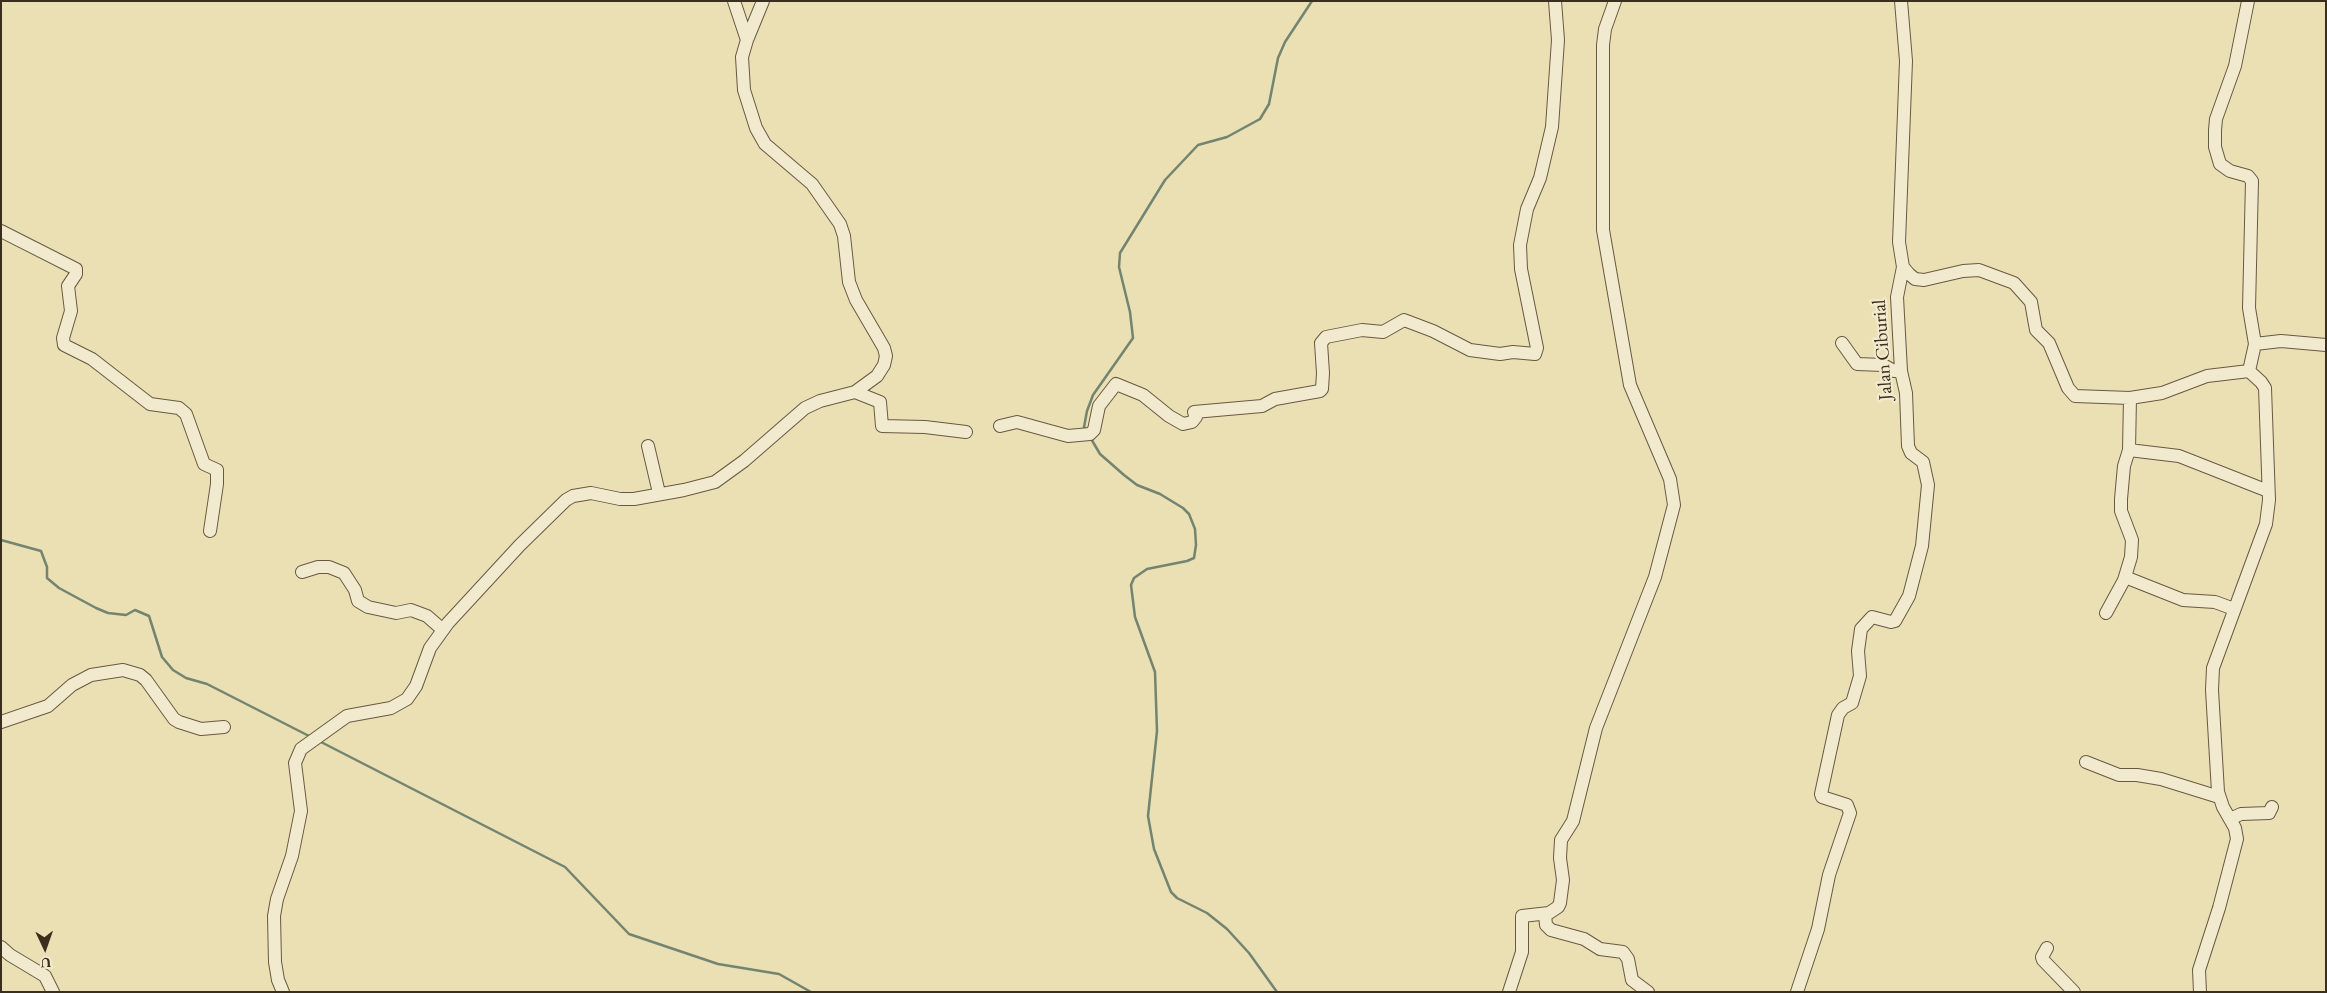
<!DOCTYPE html>
<html>
<head>
<meta charset="utf-8">
<style>
	body { margin:0 }
	#map { position:relative; width:2327px; height:993px; overflow:hidden; background:#ebdfb4; font-family:"EB Garamond",serif }
	canvas { display:block }
	.frame { position:absolute; inset:0; border:2px solid #3a2e1d; pointer-events:none }
	.north { position:absolute; left:20px; top:923px; width:50px; height:50px; -webkit-text-stroke:4px #f2eace; paint-order:stroke; rotate:177deg; font-size:14px; font-weight:700; line-height:20px; text-align:center; color:#3a2e1d }
	.north::after { content:''; display:block; margin:auto; width:18px; height:22px; background:#3a2e1d; clip-path:polygon(50% 0,100% 100%,50% 72%,0 100%) }
</style>
</head>
<body>
<div id="map">
<canvas width="2327" height="993"></canvas>
<div class="frame"></div>
<div class="north">U</div>
</div>
<script>
const ctx = document.querySelector('canvas').getContext('2d');
ctx.lineJoin = 'round';
const poly = rows => new Path2D(rows.map(r => 'M' + r).join(''));
function trace(path, color, width, dash) { ctx.strokeStyle = color; ctx.lineWidth = width; ctx.lineCap = dash ? 'butt' : 'round'; ctx.setLineDash(dash || []); ctx.stroke(path); }
function label(font, color, halo, rows, align = 'center') {
  ctx.font = font + ' "EB Garamond",serif'; ctx.lineWidth = 4.5; ctx.setLineDash([]); ctx.textBaseline = 'middle'; ctx.strokeStyle = halo; ctx.fillStyle = color; for (const [text, x, y, turn = 0] of rows) {
    ctx.save(); ctx.translate(x, y); ctx.rotate((+turn || 0) * Math.PI / 180); ctx.textAlign = isNaN(turn) ? turn : align; if (halo) ctx.strokeText(text, 0, 0); ctx.fillText(text, 0, 0); ctx.restore();
  }
}
trace(poly([
	[1086,430,1084,427,1087,411,1093,395,1133,338,1130,312,1119,267,1120,253,1165,180,1198,145,1227,137,1260,119,1269,104,1278,58,1285,42,1312,1],
	[1090,437,1100,454,1124,475,1137,485,1160,494,1183,508,1189,514,1195,529,1196,545,1194,558,1187,561,1147,569,1134,578,1131,585,1135,617,1155,672,1157,731,1148,816,1154,849,1171,892,1177,898,1207,913,1227,929,1249,953,1277,992],
	[1,540,41,551,47,567,47,578,59,588,96,608,108,613,126,615,135,610,149,616,162,657,173,670,186,678,207,684,311,737],
	[319,741,565,867,629,934,718,964,779,974,811,992]
]), '#738470', 2.5);
const minor = poly([
	[734,1,747,40],
	[1901,1,1906,61,1899,242,1903,267,1909,274,1915,279,1924,280,1963,271,1979,270,2014,283,2031,302,2036,330,2049,343,2068,388,2075,396,2130,398,2162,393,2207,376,2249,371,2261,382,2265,388,2269,500,2266,524,2213,668,2212,690,2218,792,2223,807,2235,828,2237,839,2219,908,2199,970,2200,992],
	[2248,1,2235,66,2216,119,2215,130,2215,147,2220,164,2230,171,2248,176,2252,181,2249,308,2255,344],
	[1,231,76,269,76,274,68,286,71,311,63,338,64,345,92,359,150,404,179,408,186,414,204,464,217,470,217,484,210,531],
	[1842,343,1857,364,1883,365,1894,371,1901,371],
	[2249,371,2255,344,2281,341,2326,345],
	[855,392,880,402,882,426,925,427,966,432],
	[1000,426,1017,422,1068,436,1090,434,1094,430,1099,406,1116,384,1143,395,1169,416,1183,424,1192,422,1196,417,1194,412,1262,406,1275,399,1320,391,1322,389,1323,373,1321,343,1326,337,1362,330,1383,332,1404,320,1433,331,1470,350,1500,354,1513,352,1535,354,1537,348,1521,269,1520,245,1527,209,1540,178,1552,127,1558,40,1555,1],
	[648,446,659,493],
	[2129,450,2179,456,2268,491],
	[302,572,318,567,329,567,344,573,355,590,358,601,368,607,396,613,411,610,427,616,443,630],
	[2125,577,2183,600,2215,602,2234,609],
	[2106,613,2124,580,2131,557,2132,540,2121,511,2121,499,2124,466,2129,450,2130,398],
	[1,722,48,706,72,685,91,675,123,670,140,675,146,680,174,719,179,722,201,729,224,727],
	[2086,762,2119,775,2137,775,2161,779,2219,797],
	[2230,819,2241,814,2269,813,2272,807],
	[1545,914,1546,925,1551,930,1584,939,1600,949,1623,952,1628,959,1632,980,1648,992],
	[1,947,10,955,45,976,53,992],
	[2047,948,2042,957,2043,960,2074,992],
	[283,992,278,980,275,962,274,916,277,899,292,856,301,811,295,763,301,749,347,716,391,708,407,699,416,686,430,648,448,623,520,545,566,500,573,496,591,493,620,499,634,499,684,490,715,482,744,461,805,408,820,401,855,392,877,376,884,365,886,356,884,348,856,300,849,282,844,236,840,224,812,184,765,144,756,128,744,90,742,57,747,40,763,1],
	[1509,992,1522,952,1522,916,1549,913,1558,907,1560,903,1563,880,1560,858,1561,840,1573,821,1596,728,1655,577,1674,505,1670,479,1630,385,1603,230,1603,45,1605,29,1615,1],
	[1797,992,1818,929,1829,875,1850,813,1847,805,1822,797,1821,794,1838,715,1843,708,1852,703,1860,676,1858,651,1861,629,1872,617,1891,622,1895,621,1909,596,1922,546,1928,485,1923,462,1911,453,1908,446,1906,393,1901,371,1897,297,1903,267]
]);
trace(minor, '#665a43', 14);
trace(minor, '#f2eace', 12);
label('19px', '#3a2e1d', '#f2eace', [
	["Jalan Ciburial",1883,350,-94]
]);
</script>
</body>
</html>
